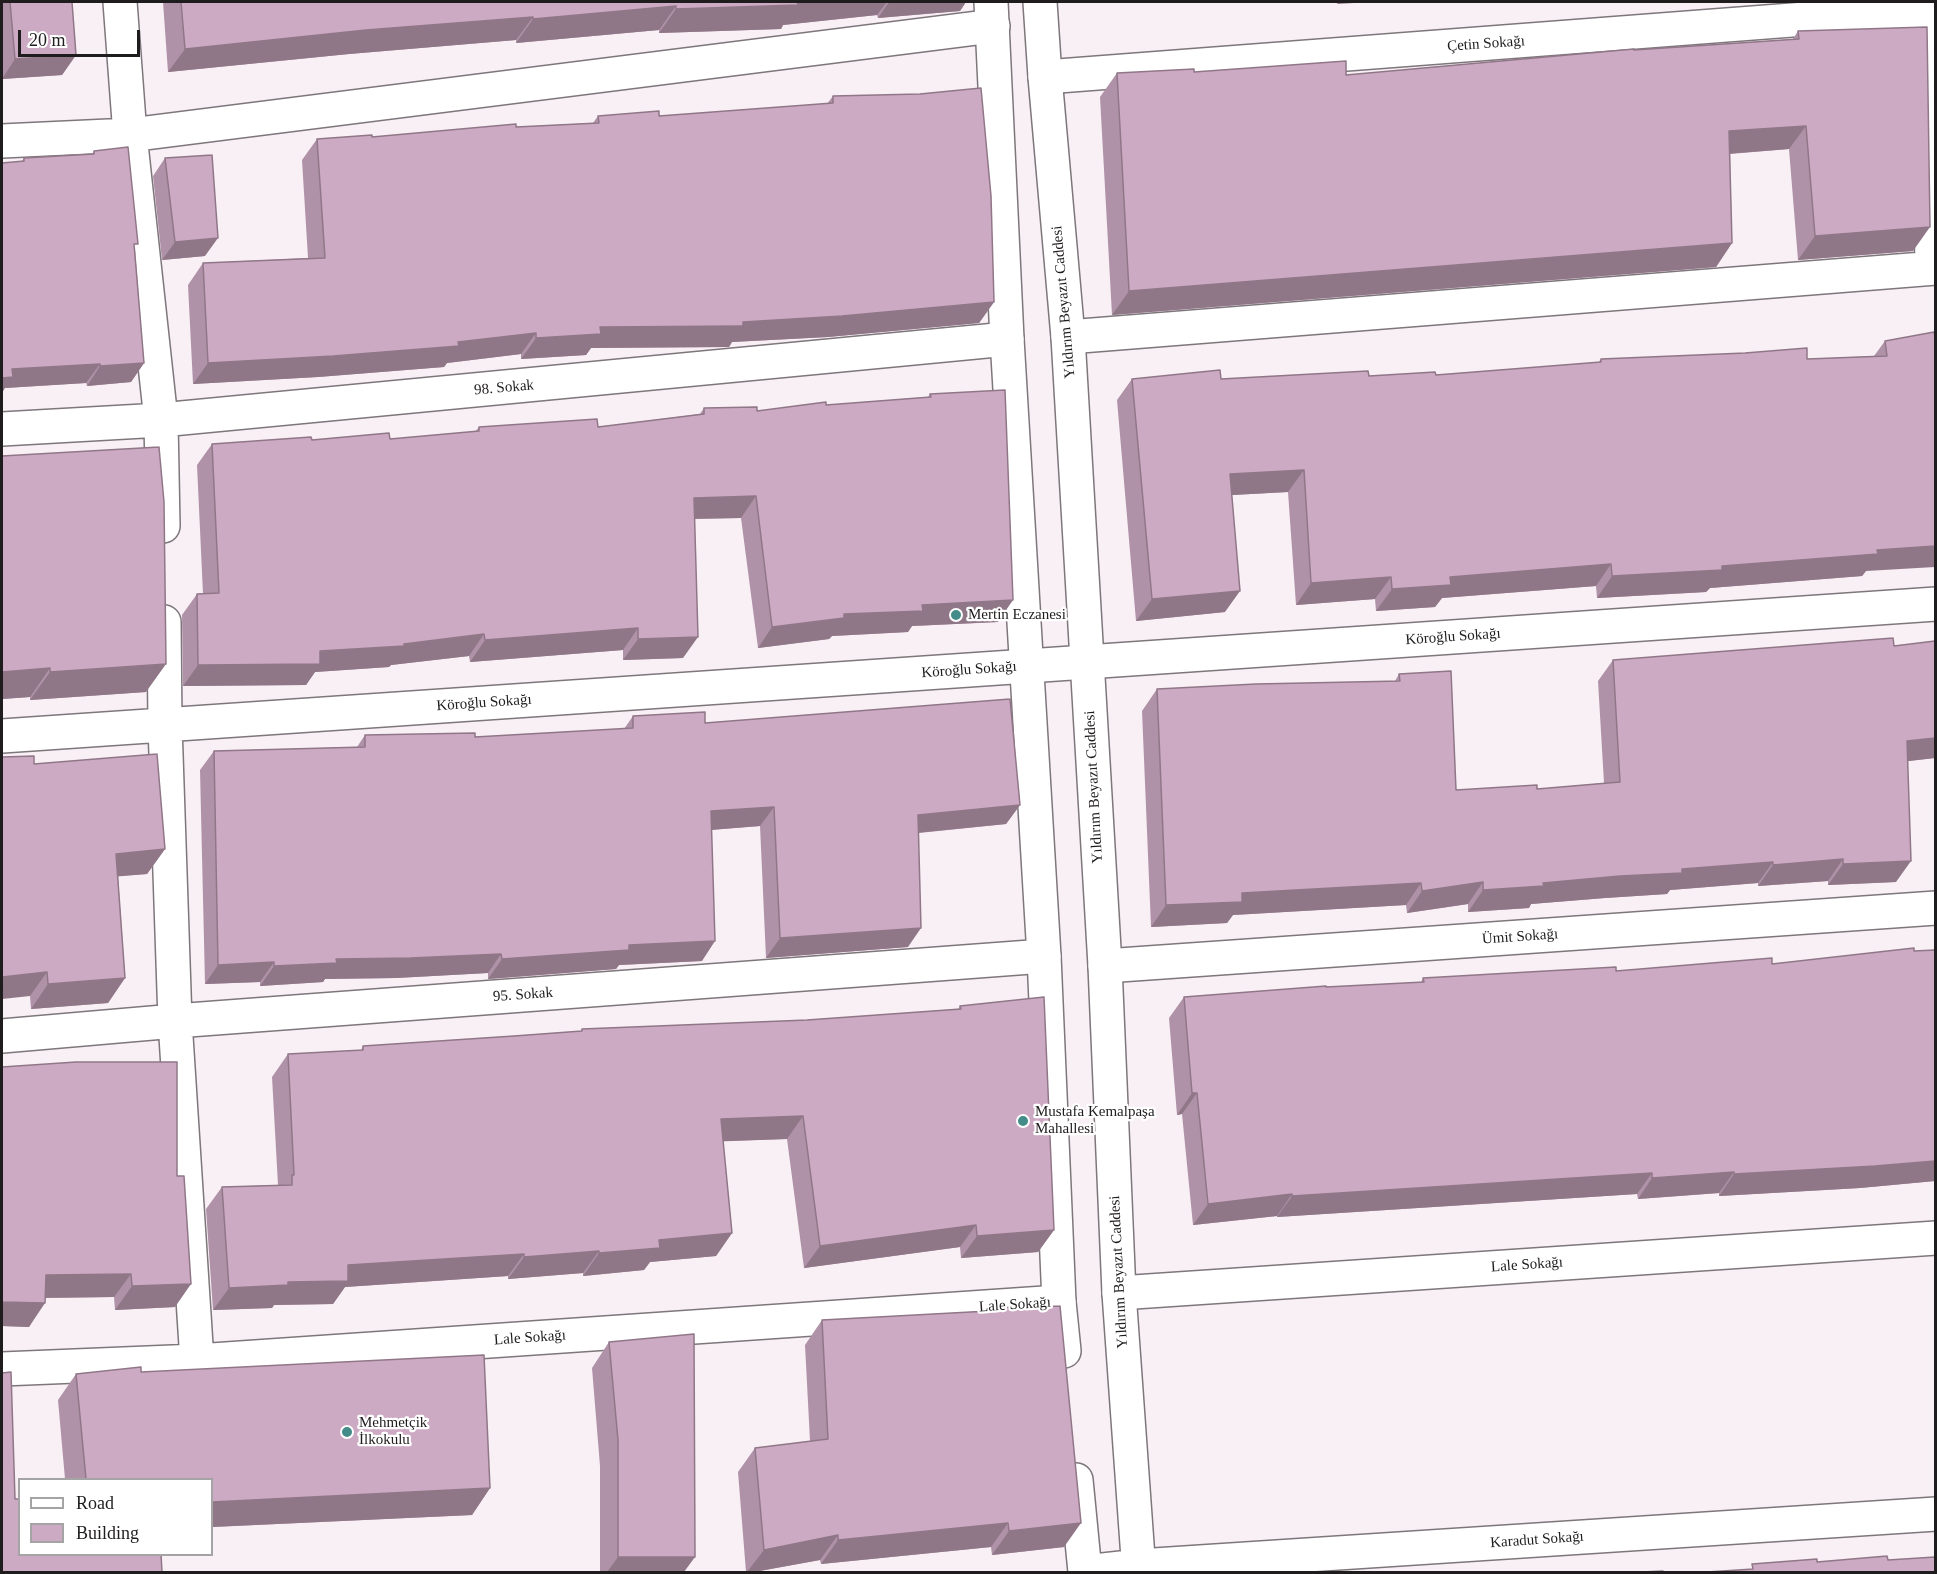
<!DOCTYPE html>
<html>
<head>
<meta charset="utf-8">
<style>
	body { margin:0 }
	#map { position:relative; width:1937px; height:1574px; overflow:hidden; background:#f8f0f5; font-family:Georgia,serif }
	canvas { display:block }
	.frame { position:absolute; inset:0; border:3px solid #1f1c1e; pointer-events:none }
	.legend { position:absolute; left:18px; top:1478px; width:195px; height:78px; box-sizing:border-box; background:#fff; border:2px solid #a5a4a5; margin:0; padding:8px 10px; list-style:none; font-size:18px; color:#1f1c1e }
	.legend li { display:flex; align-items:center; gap:12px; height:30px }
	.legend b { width:30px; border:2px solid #a5a4a5 }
	.scale { position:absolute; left:18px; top:30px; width:122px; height:27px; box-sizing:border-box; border:3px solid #1f1c1e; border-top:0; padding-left:8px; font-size:18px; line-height:21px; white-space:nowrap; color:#1f1c1e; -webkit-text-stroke:4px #fff; paint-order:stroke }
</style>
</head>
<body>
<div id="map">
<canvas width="1937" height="1574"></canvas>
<div class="frame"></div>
<ul class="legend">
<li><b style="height:8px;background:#fff"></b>Road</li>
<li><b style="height:16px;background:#cdaac3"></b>Building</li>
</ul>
<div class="scale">20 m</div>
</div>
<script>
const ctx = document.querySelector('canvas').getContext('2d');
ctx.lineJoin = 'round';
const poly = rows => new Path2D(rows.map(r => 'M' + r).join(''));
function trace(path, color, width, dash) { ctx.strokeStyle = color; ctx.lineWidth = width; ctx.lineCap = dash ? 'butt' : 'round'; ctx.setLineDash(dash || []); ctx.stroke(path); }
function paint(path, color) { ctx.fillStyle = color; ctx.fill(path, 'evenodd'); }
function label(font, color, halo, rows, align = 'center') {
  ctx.font = font + ' Georgia,serif'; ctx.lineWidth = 4.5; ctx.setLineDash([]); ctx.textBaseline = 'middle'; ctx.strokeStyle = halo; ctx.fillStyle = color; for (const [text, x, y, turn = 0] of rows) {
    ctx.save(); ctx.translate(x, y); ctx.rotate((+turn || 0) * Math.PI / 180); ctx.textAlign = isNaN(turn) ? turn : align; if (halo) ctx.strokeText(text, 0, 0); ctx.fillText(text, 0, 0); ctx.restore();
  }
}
const minor = poly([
	[120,2,130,135,161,420,163,526],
	[1928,10,1932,268],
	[1045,77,1936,9],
	[2,141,130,135,993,26],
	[1068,337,1936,268],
	[2,429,161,420,1007,339],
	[164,622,165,725,175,1021,197,1361],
	[2,736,1936,604],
	[1105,966,1936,908],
	[2,1036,175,1021,1044,956],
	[1119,1293,1936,1238],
	[2,1369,197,1361,1059,1302],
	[1139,1566,1936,1514]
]);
const major = poly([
	[991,2,1007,339,1044,956,1059,1302,1064,1351],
	[1040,2,1045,77,1068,337,1105,966,1119,1293,1139,1572],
	[1076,1480,1085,1572],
	[1085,1572,1139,1566]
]);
trace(minor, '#7d767b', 36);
trace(major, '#7d767b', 36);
trace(minor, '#fff', 33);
trace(major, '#fff', 33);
paint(poly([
	[2,2,72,2,76,55,62,75,2,79],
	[163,2,966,2,960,11,878,18,877,15,783,25,781,29,659,33,659,30,516,43,516,40,349,54,168,72],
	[1798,31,1913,251,1798,260,1789,149,1730,154,1732,243,1716,267,1112,315,1100,97,1117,73,1194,72,1346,75,1634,50,1793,39],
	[833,96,994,302,979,323,828,337,732,342,729,347,727,347,591,348,586,355,521,359,521,354,447,363,444,367,318,377,193,384,188,285,203,263,308,258,302,160,317,139,372,137,516,127,593,123,598,116,659,116,827,104],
	[94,151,135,249,144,363,131,382,87,386,86,383,5,388,22,161,24,158,92,154],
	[165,158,205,256,162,260,153,176],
	[1934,332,1866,571,1862,576,1710,588,1706,592,1597,598,1596,586,1442,598,1435,607,1376,611,1375,599,1296,605,1288,492,1232,495,1225,612,1136,621,1117,400,1132,379,1221,379,1436,375,1598,363,1601,359,1807,359,1874,356,1885,341],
	[930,394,998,622,912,626,908,632,832,636,829,639,758,648,741,518,695,519,683,658,623,660,623,650,470,662,469,656,391,665,389,667,315,672,306,685,183,686,182,615,197,594,203,594,197,465,212,444,312,440,390,439,475,432,479,427,598,427,700,414,704,408,757,411,826,405,928,397],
	[2,456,146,692,30,700,30,697,2,699],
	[1935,641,1935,758,1908,761,1896,882,1828,885,1828,881,1758,886,1758,883,1670,890,1667,894,1605,898,1531,904,1529,908,1468,912,1468,904,1407,913,1406,905,1233,915,1227,923,1151,927,1142,711,1157,689,1395,681,1399,674,1456,790,1537,789,1604,783,1598,681,1613,660,1894,646],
	[633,716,705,723,1020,805,1006,824,919,833,908,947,766,958,760,826,711,830,702,961,619,965,616,969,488,979,488,973,396,978,325,979,323,982,260,986,260,982,205,984,200,770,214,751,357,747,365,735,475,737,624,729],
	[34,764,165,849,147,874,118,876,125,978,108,1003,31,1009,30,996],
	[1935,950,1935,1181,1860,1188,1719,1196,1719,1193,1638,1199,1637,1194,1277,1217,1277,1216,1193,1225,1182,1114,1177,1115,1169,1018,1184,997,1326,987,1421,982,1423,978,1616,971,1772,964],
	[960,1006,1054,1230,1038,1252,961,1258,960,1247,804,1268,787,1139,723,1141,732,1233,716,1256,650,1262,644,1270,583,1276,583,1273,508,1279,508,1276,345,1287,333,1304,274,1305,272,1308,213,1310,206,1209,222,1187,278,1185,272,1077,288,1054,361,1050,363,1046,514,1036,581,1031,582,1029,807,1020,958,1009],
	[2,1067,175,1307,115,1310,114,1297,45,1298,29,1327,2,1326],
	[988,1308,1064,1547,992,1555,991,1547,821,1564,820,1560,754,1572,746,1572,738,1472,755,1448,810,1441,805,1345,822,1320,986,1311],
	[609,1342,684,1572,600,1572,600,1466,592,1368],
	[141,1372,490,1488,472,1515,212,1527,212,1479,65,1479,58,1400,76,1374]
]), '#b092a8');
paint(poly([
	[799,2,887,2,877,15,783,25,781,29,659,33,676,9],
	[889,2,966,2,960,11,878,18],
	[1338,2,1371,2,1337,4],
	[676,6,659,30,516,43,533,19],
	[533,17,516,40,349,54,168,72,185,49,366,30],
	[76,55,62,75,2,79,15,59],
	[1806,126,1789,149,1712,155,1729,131],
	[1930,227,1913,251,1798,260,1815,236],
	[218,238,205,256,162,260,175,242],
	[1732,243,1716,267,1112,315,1129,291],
	[994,302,979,323,828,337,732,342,729,347,727,347,591,348,586,355,521,359,536,338,600,327,743,322],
	[536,333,521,354,447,363,444,367,318,377,193,384,208,363,458,342],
	[144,363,131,382,87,386,100,366],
	[100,364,86,383,5,388,2,393,2,378,12,369],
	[1304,470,1288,492,1214,496,1230,474],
	[756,496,741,518,679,519,694,498],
	[1935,546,1935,567,1866,571,1862,576,1710,588,1706,592,1597,598,1612,576,1722,566,1877,550],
	[1611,564,1596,586,1442,598,1435,607,1376,611,1392,589,1450,577],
	[1391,577,1375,599,1296,605,1311,583],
	[1240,591,1225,612,1136,621,1152,599],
	[1013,600,998,622,912,626,908,632,832,636,829,639,758,648,772,627,844,614,922,605],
	[638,628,623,650,470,662,485,640],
	[484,634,469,656,391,665,389,667,315,672,306,685,183,686,198,665],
	[698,637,683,658,623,660,638,639],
	[166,664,146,692,30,700,50,672],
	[50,668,30,697,2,699,2,672],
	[1935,738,1935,758,1892,763,1907,741],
	[1020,805,1006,824,905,834,918,815],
	[774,807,760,826,697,831,711,811],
	[165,849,147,874,99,878,116,854],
	[1843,859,1828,881,1758,886,1773,865],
	[1911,861,1896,882,1828,885,1843,864],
	[1773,862,1758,883,1670,890,1667,894,1605,898,1531,904,1529,908,1468,912,1483,890,1543,883,1682,869],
	[1483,882,1468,904,1407,913,1422,891],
	[1421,883,1406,905,1233,915,1227,923,1151,927,1166,905,1242,893],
	[921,928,908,947,766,958,780,938],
	[715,941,702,961,619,965,616,969,488,979,502,959,629,945],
	[501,954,488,973,396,978,325,979,323,982,260,986,274,966,336,959],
	[274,962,260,982,205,984,218,965],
	[47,972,30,996,2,999,2,977],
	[125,978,108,1003,31,1009,48,984],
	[1192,1093,1197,1093,1182,1114,1177,1115],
	[803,1116,787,1139,705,1142,721,1119],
	[1935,1161,1935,1181,1860,1188,1719,1196,1734,1174],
	[1734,1172,1719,1193,1638,1199,1652,1178],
	[1652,1173,1637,1194,1277,1217,1292,1196],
	[1292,1194,1277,1216,1193,1225,1208,1204],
	[976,1225,960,1247,804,1268,820,1246],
	[1054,1230,1038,1252,961,1258,977,1236],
	[732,1233,716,1256,650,1262,644,1270,583,1276,599,1253,659,1240],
	[599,1251,583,1273,508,1279,524,1257],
	[524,1254,508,1276,345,1287,333,1304,274,1305,272,1308,213,1310,229,1288,288,1282,348,1265],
	[131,1274,114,1297,29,1298,46,1275],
	[191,1284,175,1307,115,1310,132,1286],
	[2,1302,45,1303,29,1327,2,1326],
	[490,1488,472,1515,212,1527,212,1502],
	[1008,1523,991,1547,821,1564,838,1540],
	[1081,1523,1064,1547,992,1555,1009,1531],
	[838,1535,820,1560,754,1572,747,1572,764,1550],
	[618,1557,695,1557,684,1572,607,1572]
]), '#907788');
const building = poly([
	[10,2,72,2,76,55,15,59,10,2],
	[181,2,799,2,797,2,798,5,676,9,676,6,533,19,533,17,366,30,185,49,181,2],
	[1927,27,1930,227,1815,236,1806,126,1729,131,1732,243,1129,291,1117,73,1194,69,1194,72,1346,61,1346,75,1634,49,1634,50,1799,39,1798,31,1927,27],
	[981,88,991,196,994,302,842,316,743,322,743,326,742,326,600,327,601,334,536,338,536,333,458,342,459,346,333,356,208,363,203,263,325,258,317,139,372,135,372,137,516,124,516,127,599,123,598,116,659,111,659,116,833,103,833,96,920,94,981,88],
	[128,147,138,244,134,244,144,363,100,366,100,364,12,369,13,377,2,378,2,163,24,161,24,158,94,154,94,151,128,147],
	[212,155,218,238,175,242,165,158,212,155],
	[1934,332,1935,336,1935,546,1877,550,1878,554,1722,566,1722,570,1612,576,1611,564,1450,577,1451,585,1392,589,1391,577,1311,583,1304,470,1230,474,1240,591,1152,599,1132,379,1220,370,1221,379,1368,371,1369,376,1435,372,1436,375,1601,362,1601,359,1745,353,1807,348,1807,359,1887,356,1885,341,1934,332],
	[1005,390,1013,600,922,605,923,611,844,614,844,618,772,627,756,496,694,498,698,637,638,639,638,628,485,640,484,634,404,644,404,646,320,651,320,664,198,665,197,594,219,593,212,444,311,437,312,440,389,433,390,439,479,431,479,427,597,419,598,427,704,414,704,408,757,407,757,411,826,402,826,405,931,397,930,394,1005,390],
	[159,447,164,502,166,664,50,672,50,668,2,672,2,456,159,447],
	[1893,638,1894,646,1935,641,1935,738,1907,741,1911,861,1843,864,1843,859,1773,865,1773,862,1682,869,1682,873,1620,876,1543,883,1544,886,1483,890,1483,882,1422,891,1421,883,1242,893,1242,902,1166,905,1157,689,1256,684,1400,681,1399,674,1451,671,1456,790,1537,785,1537,789,1620,782,1613,660,1893,638],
	[1010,699,1020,805,918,815,921,928,780,938,774,807,711,811,715,941,629,945,629,950,502,959,501,954,410,958,336,959,337,963,274,966,274,962,218,965,214,751,365,747,365,735,475,733,475,737,633,728,633,716,705,712,705,723,1010,699],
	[157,754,165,849,116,854,125,978,48,984,47,972,2,977,2,757,34,756,34,764,157,754],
	[1914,948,1914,951,1935,950,1935,1161,1875,1166,1734,1174,1734,1172,1652,1178,1652,1173,1292,1196,1292,1194,1208,1204,1197,1093,1192,1093,1184,997,1326,986,1326,987,1424,982,1423,978,1616,967,1616,971,1772,958,1772,964,1914,948],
	[1044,997,1054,1230,977,1236,976,1225,820,1246,803,1116,721,1119,732,1233,659,1240,660,1248,599,1253,599,1251,524,1257,524,1254,348,1265,348,1281,288,1282,288,1285,229,1288,222,1187,292,1185,292,1175,294,1175,288,1054,363,1050,363,1046,514,1036,582,1031,582,1029,807,1020,961,1009,960,1006,1044,997],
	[76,1062,177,1062,177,1176,184,1176,191,1284,132,1286,131,1274,46,1275,45,1303,2,1302,2,1067,76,1062],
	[1060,1306,1081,1523,1009,1531,1008,1523,838,1540,838,1535,764,1550,755,1448,828,1439,822,1320,989,1311,988,1308,1060,1306],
	[694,1334,695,1557,618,1557,618,1440,609,1342,694,1334],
	[484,1355,490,1488,212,1502,212,1479,86,1479,76,1374,141,1367,141,1372,484,1355],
	[11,1372,15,1499,20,1499,20,1554,161,1554,162,1572,2,1572,2,1373,11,1372],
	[1887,1556,1888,1560,1935,1557,1935,1572,1707,1572,1753,1569,1752,1564,1817,1559,1817,1562,1887,1556],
	[1663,1571,1663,1572,1642,1572,1663,1571]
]);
paint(building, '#cdaac3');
trace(building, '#907788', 1.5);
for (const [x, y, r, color] of [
	[956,615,6,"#448c89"],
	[1023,1121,6,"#448c89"],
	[347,1432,6,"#448c89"]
]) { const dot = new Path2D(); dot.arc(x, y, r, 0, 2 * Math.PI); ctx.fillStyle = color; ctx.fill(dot); trace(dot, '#fff', 2); }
label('15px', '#1f1c1e', '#fff', [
	["Çetin Sokağı",1486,44,-4],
	["Yıldırım Beyazıt Caddesi",1064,302,-95],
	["98. Sokak",504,388,-5],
	["Köroğlu Sokağı",1453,637,-4],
	["Köroğlu Sokağı",969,670,-4],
	["Köroğlu Sokağı",484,703,-4],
	["Yıldırım Beyazıt Caddesi",1094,787,-93],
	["Ümit Sokağı",1520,937,-4],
	["95. Sokak",523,995,-4],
	["Lale Sokağı",1527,1265,-4],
	["Yıldırım Beyazıt Caddesi",1119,1272,-93],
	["Lale Sokağı",1015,1305,-4],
	["Lale Sokağı",530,1338,-4],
	["Karadut Sokağı",1537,1540,-4]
]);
label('15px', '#1f1c1e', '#fff', [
	["Mertin Eczanesi",968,615],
	["Mustafa Kemalpaşa",1035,1112],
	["Mahallesi",1035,1129],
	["Mehmetçik",359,1423],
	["İlkokulu",359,1440]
], 'left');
</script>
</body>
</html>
